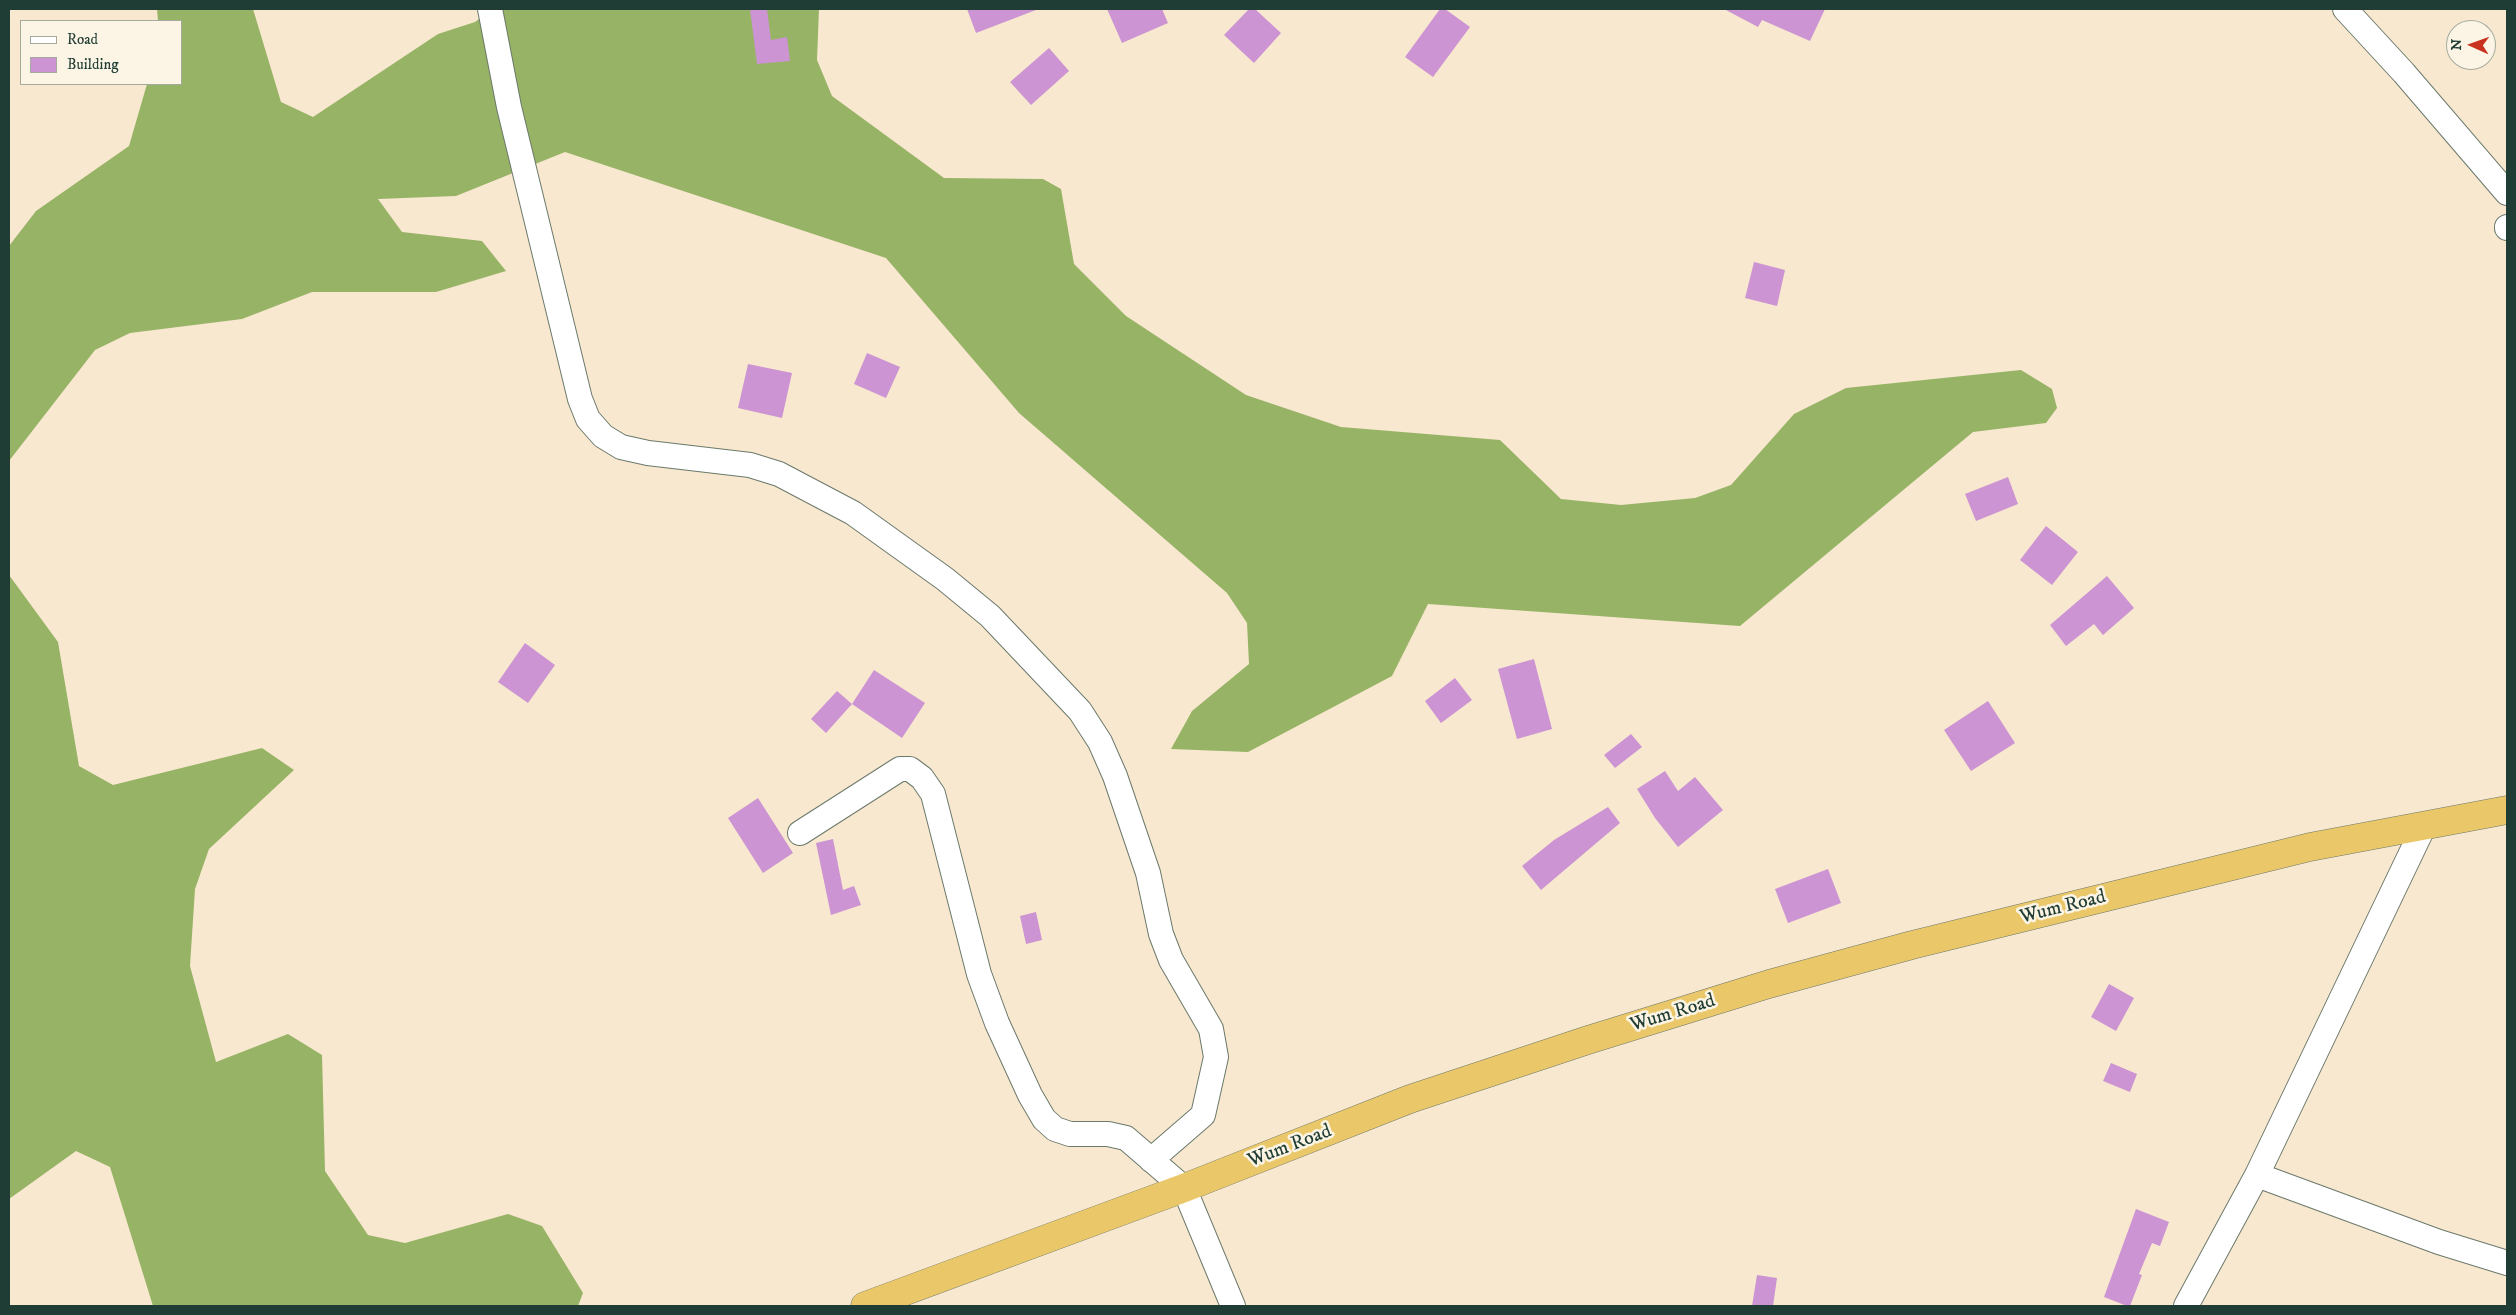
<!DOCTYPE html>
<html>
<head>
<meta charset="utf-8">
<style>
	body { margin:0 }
	#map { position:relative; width:2516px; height:1315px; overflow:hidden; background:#f8e8d0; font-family:"IM FELL DW Pica",serif }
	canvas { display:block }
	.frame { position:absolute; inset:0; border:10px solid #1f3d34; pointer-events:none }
	.legend { position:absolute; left:20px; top:20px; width:162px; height:65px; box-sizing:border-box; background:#fcf5e5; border:1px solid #a4ab9e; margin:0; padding:6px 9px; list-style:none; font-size:15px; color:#1f3d34 }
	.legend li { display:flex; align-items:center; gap:10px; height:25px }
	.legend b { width:25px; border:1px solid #a4ab9e }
	.north { position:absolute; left:2446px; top:20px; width:50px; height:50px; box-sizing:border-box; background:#fcf5e5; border:1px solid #a4ab9e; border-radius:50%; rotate:272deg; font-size:14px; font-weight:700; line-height:20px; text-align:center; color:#1f3d34 }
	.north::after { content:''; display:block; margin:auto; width:18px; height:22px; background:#c8321e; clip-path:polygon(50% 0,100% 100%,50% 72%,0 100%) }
</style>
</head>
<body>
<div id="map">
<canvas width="2516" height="1315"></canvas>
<div class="frame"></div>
<ul class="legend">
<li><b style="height:6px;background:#fff"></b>Road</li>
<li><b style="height:14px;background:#cc94d2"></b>Building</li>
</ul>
<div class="north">N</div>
</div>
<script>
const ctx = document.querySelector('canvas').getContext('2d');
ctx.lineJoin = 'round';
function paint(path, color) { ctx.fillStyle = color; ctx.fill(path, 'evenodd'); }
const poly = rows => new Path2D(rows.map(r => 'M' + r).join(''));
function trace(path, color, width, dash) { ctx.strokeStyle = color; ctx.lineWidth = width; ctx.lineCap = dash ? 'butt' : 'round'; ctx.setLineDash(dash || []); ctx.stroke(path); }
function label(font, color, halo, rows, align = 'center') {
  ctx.font = font + ' "IM FELL DW Pica",serif'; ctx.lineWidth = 5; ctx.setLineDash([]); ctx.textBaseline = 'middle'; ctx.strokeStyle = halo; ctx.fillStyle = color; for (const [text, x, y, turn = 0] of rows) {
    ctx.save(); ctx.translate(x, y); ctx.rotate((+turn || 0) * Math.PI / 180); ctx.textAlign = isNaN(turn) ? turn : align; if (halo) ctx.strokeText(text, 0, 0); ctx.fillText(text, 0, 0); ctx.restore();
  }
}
paint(poly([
	[157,9,253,9,281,102,313,117,438,34,475,22,492,9,819,9,817,60,832,96,944,178,1043,179,1061,189,1074,264,1126,316,1246,395,1341,427,1500,440,1561,499,1621,505,1695,498,1731,485,1794,414,1846,388,2021,370,2052,389,2057,408,2046,423,1973,432,1740,626,1428,604,1392,676,1248,752,1171,749,1192,711,1249,664,1247,623,1227,593,1019,413,886,258,565,152,456,196,378,199,402,232,482,241,506,271,436,292,312,292,242,319,130,333,95,350,9,461,9,246,36,211,129,146,147,84,181,84,181,21,158,21],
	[9,575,58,642,79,766,113,785,262,748,294,770,209,849,195,889,190,966,216,1062,288,1034,322,1055,325,1171,368,1235,405,1243,508,1214,542,1226,583,1293,578,1306,153,1306,110,1167,76,1151,9,1199]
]), '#97b365');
paint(poly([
	[750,9,767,9,771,40,787,37,790,61,757,64],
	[967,9,1035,9,1036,10,976,33],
	[1107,9,1162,9,1168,23,1122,43],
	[1249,9,1255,9,1281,33,1254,63,1224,35],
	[1440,9,1445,9,1470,27,1433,77,1405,57],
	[1724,9,1825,9,1810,41,1762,20,1758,27],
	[1049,48,1069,71,1031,105,1010,82],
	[1754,262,1785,270,1777,306,1745,298],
	[867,353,900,367,886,398,854,384],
	[748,364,792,373,782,418,738,408],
	[2008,477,2018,504,1976,521,1965,494],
	[2046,526,2078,552,2052,585,2020,560],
	[2107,576,2134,608,2103,635,2094,624,2066,646,2050,625],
	[525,643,555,665,528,703,498,682],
	[1534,659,1552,729,1517,739,1498,669],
	[874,670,925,703,902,738,852,704],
	[1455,678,1472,700,1441,723,1425,701],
	[837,691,852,704,826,733,811,719],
	[1988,701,2015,743,1971,771,1944,730],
	[1631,734,1642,747,1615,768,1604,755],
	[1665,771,1678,791,1695,777,1723,810,1678,847,1655,818,1637,789],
	[758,798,793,853,763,873,728,818],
	[1608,807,1620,823,1541,890,1522,866,1554,840],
	[833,839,843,890,854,886,861,905,831,915,816,843],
	[1828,869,1841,903,1788,923,1775,889],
	[1036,912,1042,940,1026,944,1020,916],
	[2109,984,2134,998,2116,1031,2091,1017],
	[2111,1063,2137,1074,2130,1092,2103,1081],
	[2136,1209,2169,1222,2160,1246,2152,1243,2139,1274,2142,1275,2130,1306,2127,1306,2104,1297],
	[1757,1275,1777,1278,1773,1306,1752,1306]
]), '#cc94d2');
const minor = poly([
	[490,9,509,107,580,399,588,419,603,436,621,447,648,453,750,465,779,474,853,513,945,579,990,616,1080,711,1100,742,1115,776,1148,873,1161,934,1171,960,1211,1029,1216,1057,1203,1115,1151,1160],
	[2345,9,2404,73,2507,193],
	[2507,227,2507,228],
	[800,833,900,769,910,769,922,778,933,794,979,974,997,1023,1030,1095,1044,1119,1055,1129,1070,1134,1108,1134,1126,1138,1184,1188,1233,1306],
	[2257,1175,2439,1242,2507,1263],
	[2186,1306,2257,1175,2424,826]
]);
const highway = poly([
	[865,1306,1184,1188,1410,1099,1588,1040,1769,984,1912,945,2310,847,2507,810]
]);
trace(minor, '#6b796b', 26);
trace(highway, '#6b796b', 29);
trace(minor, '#fff', 24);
trace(highway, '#eac769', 28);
label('20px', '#1f3d34', '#fcf5e5', [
	["Wum Road",2063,908,-14],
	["Wum Road",1673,1014,-17],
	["Wum Road",1290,1147,-21]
]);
</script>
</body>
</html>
